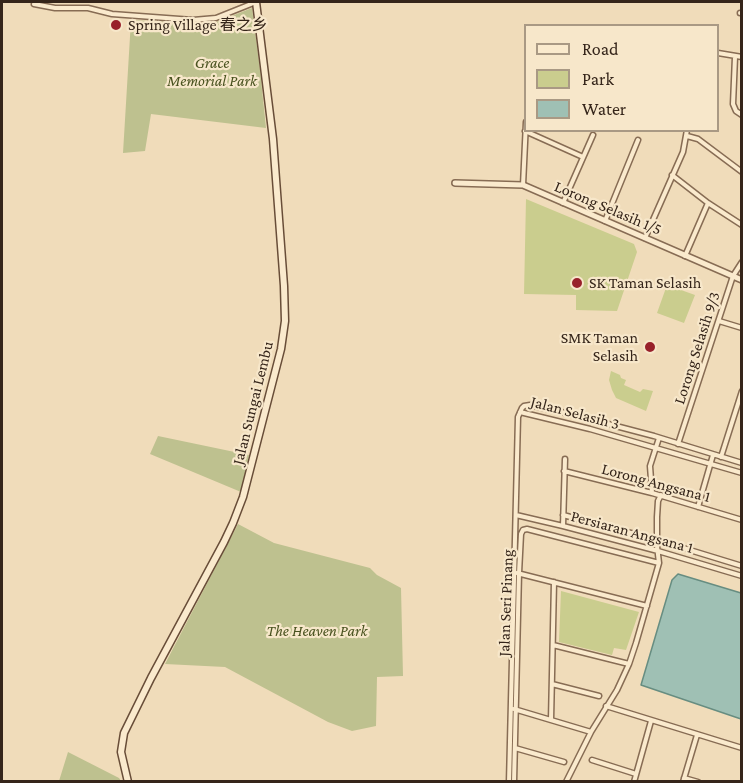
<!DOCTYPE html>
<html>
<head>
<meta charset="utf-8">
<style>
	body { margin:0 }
	#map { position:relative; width:743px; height:783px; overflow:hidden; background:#f0dcba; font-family:"Crimson Pro",serif }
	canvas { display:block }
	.frame { position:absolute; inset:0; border:3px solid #35251a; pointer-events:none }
	.legend { position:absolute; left:524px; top:24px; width:195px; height:108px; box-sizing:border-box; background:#f7e7ca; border:2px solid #a99984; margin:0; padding:8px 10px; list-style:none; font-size:18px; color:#35251a }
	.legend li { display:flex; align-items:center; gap:12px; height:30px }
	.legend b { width:30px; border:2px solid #a99984 }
</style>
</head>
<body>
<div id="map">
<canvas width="743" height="783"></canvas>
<div class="frame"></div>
<ul class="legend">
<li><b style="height:8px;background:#faeacd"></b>Road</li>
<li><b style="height:16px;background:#cacd8e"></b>Park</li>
<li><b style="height:16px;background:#9fc0b4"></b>Water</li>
</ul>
</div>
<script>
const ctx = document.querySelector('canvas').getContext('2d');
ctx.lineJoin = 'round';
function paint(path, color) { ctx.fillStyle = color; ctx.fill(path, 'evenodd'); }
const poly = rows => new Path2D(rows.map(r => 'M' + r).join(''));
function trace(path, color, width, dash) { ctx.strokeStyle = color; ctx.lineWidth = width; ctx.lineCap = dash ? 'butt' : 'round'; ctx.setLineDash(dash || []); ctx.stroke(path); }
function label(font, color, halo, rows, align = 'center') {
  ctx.font = font + ' "Crimson Pro","Noto Sans SC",serif'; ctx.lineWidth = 4.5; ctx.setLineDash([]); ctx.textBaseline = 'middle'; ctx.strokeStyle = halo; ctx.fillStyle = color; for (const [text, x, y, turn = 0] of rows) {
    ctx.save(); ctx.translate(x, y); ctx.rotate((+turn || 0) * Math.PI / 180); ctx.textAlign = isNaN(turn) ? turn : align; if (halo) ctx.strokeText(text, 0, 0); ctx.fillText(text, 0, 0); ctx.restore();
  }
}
paint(poly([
	[526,199,634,244,637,252,617,311,576,310,576,295,524,294],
	[667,285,695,295,684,323,657,313],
	[611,371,620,375,621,378,626,380,624,385,640,392,643,389,653,391,646,411,616,398,612,390,609,380],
	[561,591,639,612,626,650,614,648,612,655,559,642]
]), '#cacd8e');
paint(poly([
	[252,8,260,70,266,128,151,114,145,151,123,153,131,20,211,24],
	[158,436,249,455,241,492,150,454],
	[238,524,274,543,370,568,377,575,401,588,403,676,377,677,376,726,352,731,328,722,225,667,165,664],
	[68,752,119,778,121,781,59,781]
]), '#bec18f');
const water = poly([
	[678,574,741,593,741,719,641,685,672,580,678,574]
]);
paint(water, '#9fc0b4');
trace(water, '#678d81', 1.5);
const minor = poly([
	[34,4,55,8,88,8,112,14,193,20,216,18,256,2],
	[740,13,742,13],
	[718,53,742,57],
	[735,57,733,104,736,111,742,115],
	[525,131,583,157],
	[687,136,698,139,742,172],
	[672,175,708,203,742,225],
	[523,185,526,122],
	[563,203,593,135],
	[605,221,638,140],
	[645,238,683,152,687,130],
	[685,256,708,203],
	[719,321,742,328],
	[520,412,590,429,742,473],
	[678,444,733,276,742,262],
	[721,457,742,391],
	[564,471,652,493,742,520],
	[652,493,650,466,659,438],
	[698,507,713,455],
	[516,515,563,526,658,551,742,576],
	[563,515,657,540,742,566],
	[563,526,565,459],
	[517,573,647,606],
	[553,645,629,664],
	[552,684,599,696],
	[606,706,742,748],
	[514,709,591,732],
	[551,720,554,582],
	[515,748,564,762],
	[592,760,636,774],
	[684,778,698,782],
	[509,782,518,417,522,408,524,406,530,405,570,414,654,436,742,463],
	[514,782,519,573,521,534,523,530,527,529,659,563],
	[566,782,591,732,617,690,629,664,636,643,659,563,657,546,657,517,658,501,661,495],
	[634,782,651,721],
	[683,782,697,735]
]);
const tertiary = poly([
	[455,183,523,185,742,280]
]);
const secondary = poly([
	[128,782,121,752,124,733,151,678,224,542,233,523,243,497,281,349,285,321,284,286,273,139,256,2]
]);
trace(minor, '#876c54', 7);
trace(tertiary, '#876c54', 8);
trace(secondary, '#684d38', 9);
trace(minor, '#faeacd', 4);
trace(tertiary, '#faeacd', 5);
trace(secondary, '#faeacd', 6);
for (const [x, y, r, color] of [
	[116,25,6,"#98212a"],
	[577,283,6,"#98212a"],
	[650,347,6,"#98212a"]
]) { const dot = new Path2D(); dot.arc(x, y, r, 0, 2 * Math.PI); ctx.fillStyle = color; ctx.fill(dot); trace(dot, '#f7e7ca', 2); }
label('16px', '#35251a', '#f7e7ca', [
	["Spring Village 春之乡",128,25],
	["SK Taman Selasih",589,283],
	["SMK Taman",638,338,"right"],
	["Selasih",638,356,"right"]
], 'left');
label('italic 16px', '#49521f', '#f7e7ca', [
	["Grace",212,63],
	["Memorial Park",212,81],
	["The Heaven Park",317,631]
]);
label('16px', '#35251a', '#f7e7ca', [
	["Lorong Selasih 1/5",608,208,23],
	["Lorong Selasih 9/3",697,348,-72],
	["Jalan Sungai Lembu",253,403,-76],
	["Jalan Selasih 3",575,413,15],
	["Lorong Angsana 1",656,483,15],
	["Persiaran Angsana 1",632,532,15],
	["Jalan Seri Pinang",506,603,-88]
]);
</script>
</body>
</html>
